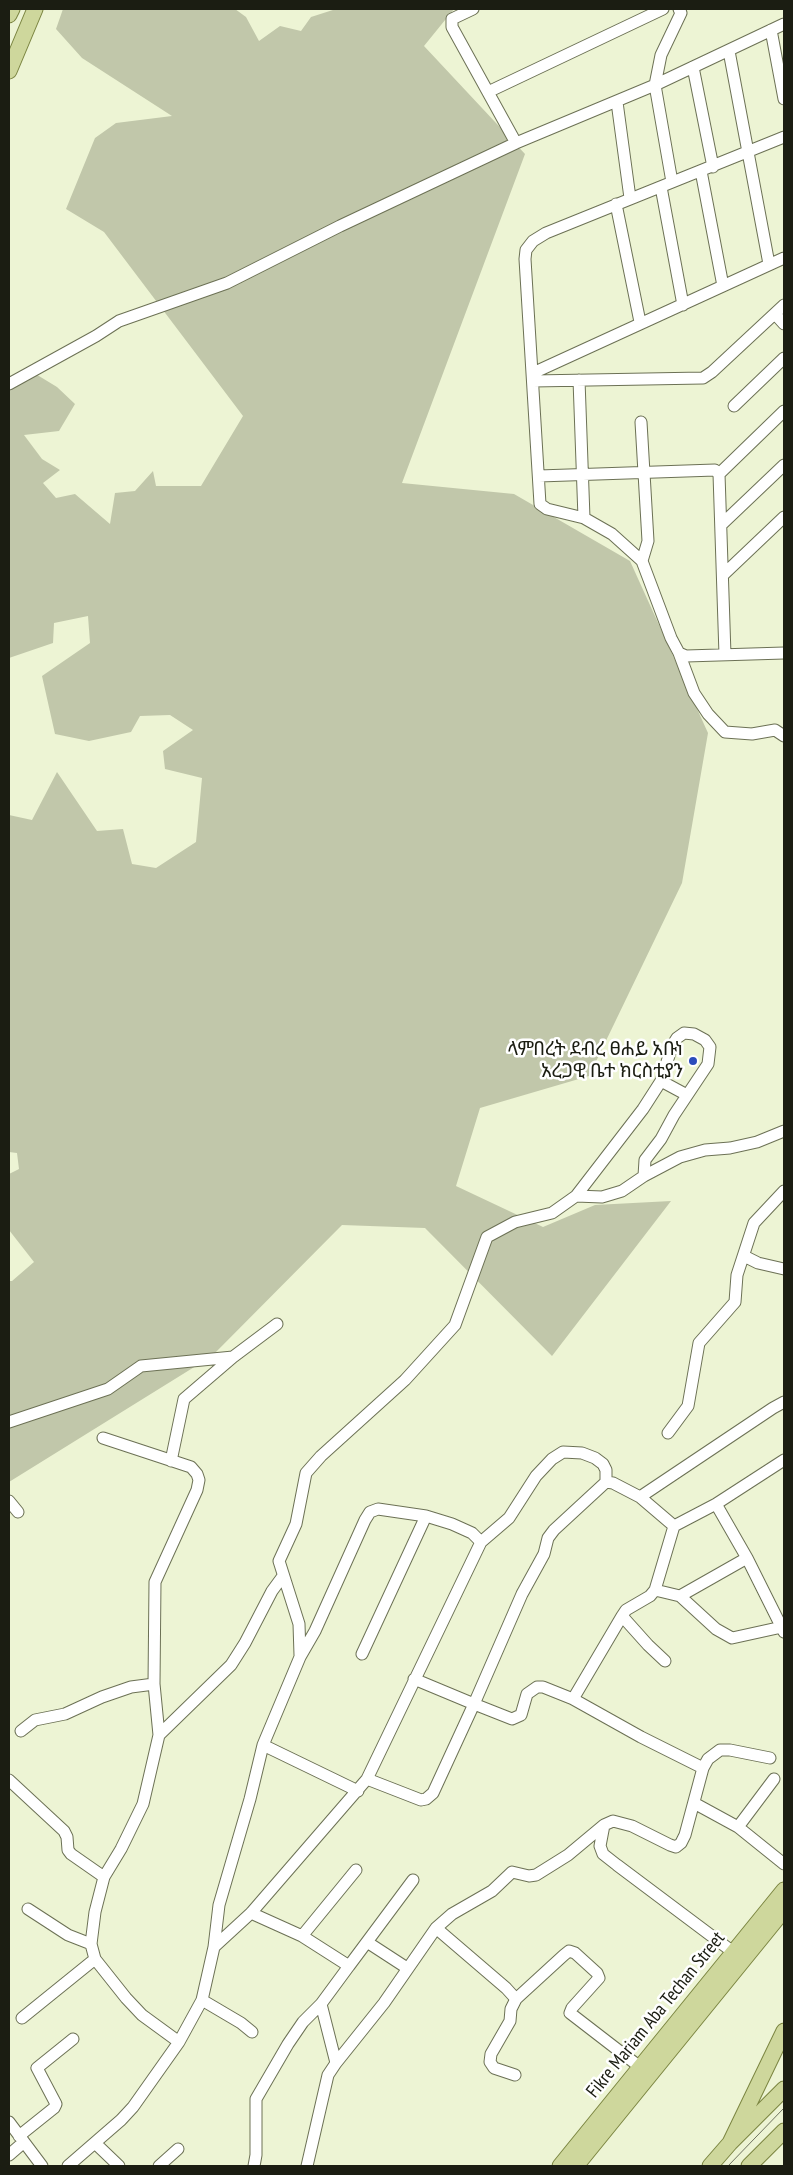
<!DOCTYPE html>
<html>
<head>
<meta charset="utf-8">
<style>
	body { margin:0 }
	#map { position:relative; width:793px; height:2175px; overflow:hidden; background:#edf4d4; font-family:"PT Sans Narrow",sans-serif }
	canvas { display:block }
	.frame { position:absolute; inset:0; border:10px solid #1b1d12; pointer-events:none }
</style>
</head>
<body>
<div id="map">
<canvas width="793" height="2175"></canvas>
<div class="frame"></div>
</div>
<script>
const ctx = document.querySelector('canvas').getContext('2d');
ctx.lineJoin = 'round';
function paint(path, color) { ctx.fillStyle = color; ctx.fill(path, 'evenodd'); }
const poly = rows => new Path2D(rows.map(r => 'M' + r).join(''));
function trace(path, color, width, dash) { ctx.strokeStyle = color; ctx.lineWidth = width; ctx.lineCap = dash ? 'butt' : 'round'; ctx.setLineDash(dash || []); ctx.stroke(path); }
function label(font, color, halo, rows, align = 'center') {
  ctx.font = font + ' "PT Sans Narrow","Noto Sans Ethiopic",sans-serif'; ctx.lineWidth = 5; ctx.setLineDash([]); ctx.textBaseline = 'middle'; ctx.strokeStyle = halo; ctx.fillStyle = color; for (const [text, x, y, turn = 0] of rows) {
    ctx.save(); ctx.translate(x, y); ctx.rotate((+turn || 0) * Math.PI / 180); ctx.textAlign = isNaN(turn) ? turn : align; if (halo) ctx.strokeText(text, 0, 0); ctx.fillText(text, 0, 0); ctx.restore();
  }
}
paint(poly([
	[63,9,235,9,246,17,259,41,280,26,301,31,311,17,336,9,454,9,424,46,525,154,402,483,514,494,630,561,708,733,682,883,589,1076,480,1108,456,1186,543,1227,595,1205,671,1201,552,1356,425,1228,342,1225,212,1356,9,1482,9,1281,12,1281,34,1262,9,1230,9,1174,19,1169,17,1153,9,1152,9,815,32,820,57,772,97,831,123,829,132,864,156,868,196,842,202,778,165,769,163,751,193,730,170,715,140,716,131,732,89,741,55,734,42,676,90,643,88,616,54,623,53,643,9,658,9,391,34,373,57,387,75,404,59,431,24,435,42,459,60,470,43,483,56,498,75,494,110,524,115,493,135,491,153,471,156,486,201,486,243,416,104,232,66,209,95,138,116,123,172,116,82,58,56,29]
]), '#c1c7aa');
const minor = poly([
	[473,9,452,19,452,27,516,143],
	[771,30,784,99],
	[729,51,769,264],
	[693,67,713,167],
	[488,92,663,9],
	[617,102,630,198],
	[784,137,546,233,533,241,526,250,525,259,540,504,547,509,584,518,612,534,642,561,671,638,679,653,686,656,784,653],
	[701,171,723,286],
	[672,182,655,85,661,55,681,13,679,9],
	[661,187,683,305],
	[616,204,640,322],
	[775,314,784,324],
	[533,373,784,258],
	[579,380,584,518],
	[533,381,703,378,712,372,784,305],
	[9,384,96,336,119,321,227,283,340,226,516,143,655,85,784,24],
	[734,406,784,358],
	[641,422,648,541,642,561],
	[719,474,784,411],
	[539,476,715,470,719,474,725,655],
	[721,525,784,465],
	[723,575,784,517],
	[679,653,694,693,708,714,725,732,752,734,775,730,784,736],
	[661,1081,687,1095],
	[576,1196,602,1197,622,1191,644,1176],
	[744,1256,758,1263,784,1269],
	[9,1422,108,1389,141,1366,233,1357,277,1324],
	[668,1433,688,1406,699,1343,735,1302,737,1275,754,1223,784,1191],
	[103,1438,191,1467,197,1474,199,1480,197,1490,155,1582,154,1684,159,1735,143,1804,121,1849,104,1877,95,1912,91,1944,95,1959,126,1998,142,2015,179,2042],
	[171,1461,184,1399,233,1357],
	[9,1501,18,1512],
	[716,1504,747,1558,784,1632],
	[674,1526,640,1497,773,1408,784,1402],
	[481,1542,509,1518,536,1476,552,1459,563,1452,582,1453,595,1458,603,1464,606,1470,606,1482],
	[747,1558,680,1596,716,1629,732,1638,782,1627],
	[680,1596,655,1590,674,1526,716,1504,784,1460],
	[622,1616,626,1610,650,1596,655,1590],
	[362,1654,426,1516],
	[300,1655,299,1624,279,1561,296,1524,306,1473,321,1456,405,1380,455,1325,487,1237,515,1222,552,1213,576,1196,643,1109,661,1081,672,1046,677,1038,684,1033,694,1034,705,1040,710,1047,708,1064,674,1115,661,1139,645,1160,644,1176,680,1157,705,1150,730,1148,757,1142,784,1131],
	[665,1661,648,1645,622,1616,573,1699,641,1737,703,1768,708,1759,720,1750,730,1750,770,1758],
	[414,1679,474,1704,522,1594,544,1554,548,1538,554,1530,606,1482,613,1483,640,1497],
	[21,1731,35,1720,65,1714,102,1697,131,1687,154,1684],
	[159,1735,231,1665,245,1643,272,1591,283,1576],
	[263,1745,358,1791],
	[703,1768,685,1835,681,1843,676,1847,670,1845,632,1826,613,1821,604,1825,600,1846,603,1854,617,1865,733,1952],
	[367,1779,421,1800,426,1799,433,1793,474,1704,512,1719,521,1715,527,1694,537,1687,543,1687,573,1699],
	[9,1780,64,1831,67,1837,68,1850,71,1854,104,1877],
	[694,1803,738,1827,784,1864],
	[738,1827,774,1779],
	[28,1909,68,1935,91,1944],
	[251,1913,302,1936,349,1966,321,2004,303,2022,288,2044,256,2099,256,2155,254,2166],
	[436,1928,506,1988,516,1999,564,1955,569,1951,575,1953,597,1973,599,1978,572,2008,570,2013,640,2067],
	[302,1936,356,1870],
	[367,1942,407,1968],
	[349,1966,413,1880],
	[202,2000,241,2023,252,2032],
	[22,2018,95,1959],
	[336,2063,384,2003,436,1928,452,1914,492,1891,512,1872,529,1876,536,1875,568,1855,604,1825],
	[515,2075,494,2068,490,2062,491,2054,510,2021,511,2009,516,1999],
	[9,2122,42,2166],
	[19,2136,54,2108,56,2104,37,2068,73,2039],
	[95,2143,119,2166],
	[9,2155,24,2142],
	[68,2166,121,2120,133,2107,179,2042,202,2000,214,1947,251,1913,367,1779,481,1542,472,1533,452,1524,426,1516,378,1509,370,1512,365,1520,315,1631,300,1657,263,1745,250,1799,219,1905,214,1947],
	[159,2166,178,2149],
	[307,2166,328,2075,336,2063,321,2004]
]);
const major = poly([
	[9,15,12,9],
	[9,71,35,9],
	[730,2143,784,2031],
	[560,2166,784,1890],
	[576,2166,784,1910],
	[710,2166,730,2143,784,2089],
	[749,2166,784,2131]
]);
trace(minor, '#6c7155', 13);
trace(major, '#7b8541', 17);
trace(minor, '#fff', 11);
trace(major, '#ced79c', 15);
trace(poly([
	[728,2166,784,2108]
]), '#6e725f', 1);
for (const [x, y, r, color] of [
	[693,1061,5,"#2a4bbb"]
]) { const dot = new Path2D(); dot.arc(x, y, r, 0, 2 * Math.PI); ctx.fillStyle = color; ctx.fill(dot); trace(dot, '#fff', 2); }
label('19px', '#1b1d12', '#fff', [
	["ላምበረት ደብረ ፀሐይ አቡነ",683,1050],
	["አረጋዊ ቤተ ክርስቲያን",683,1072]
], 'right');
label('19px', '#1b1d12', '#fff', [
	["Fikre Mariam Aba Techan Street",656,2015,-51]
]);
</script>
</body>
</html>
